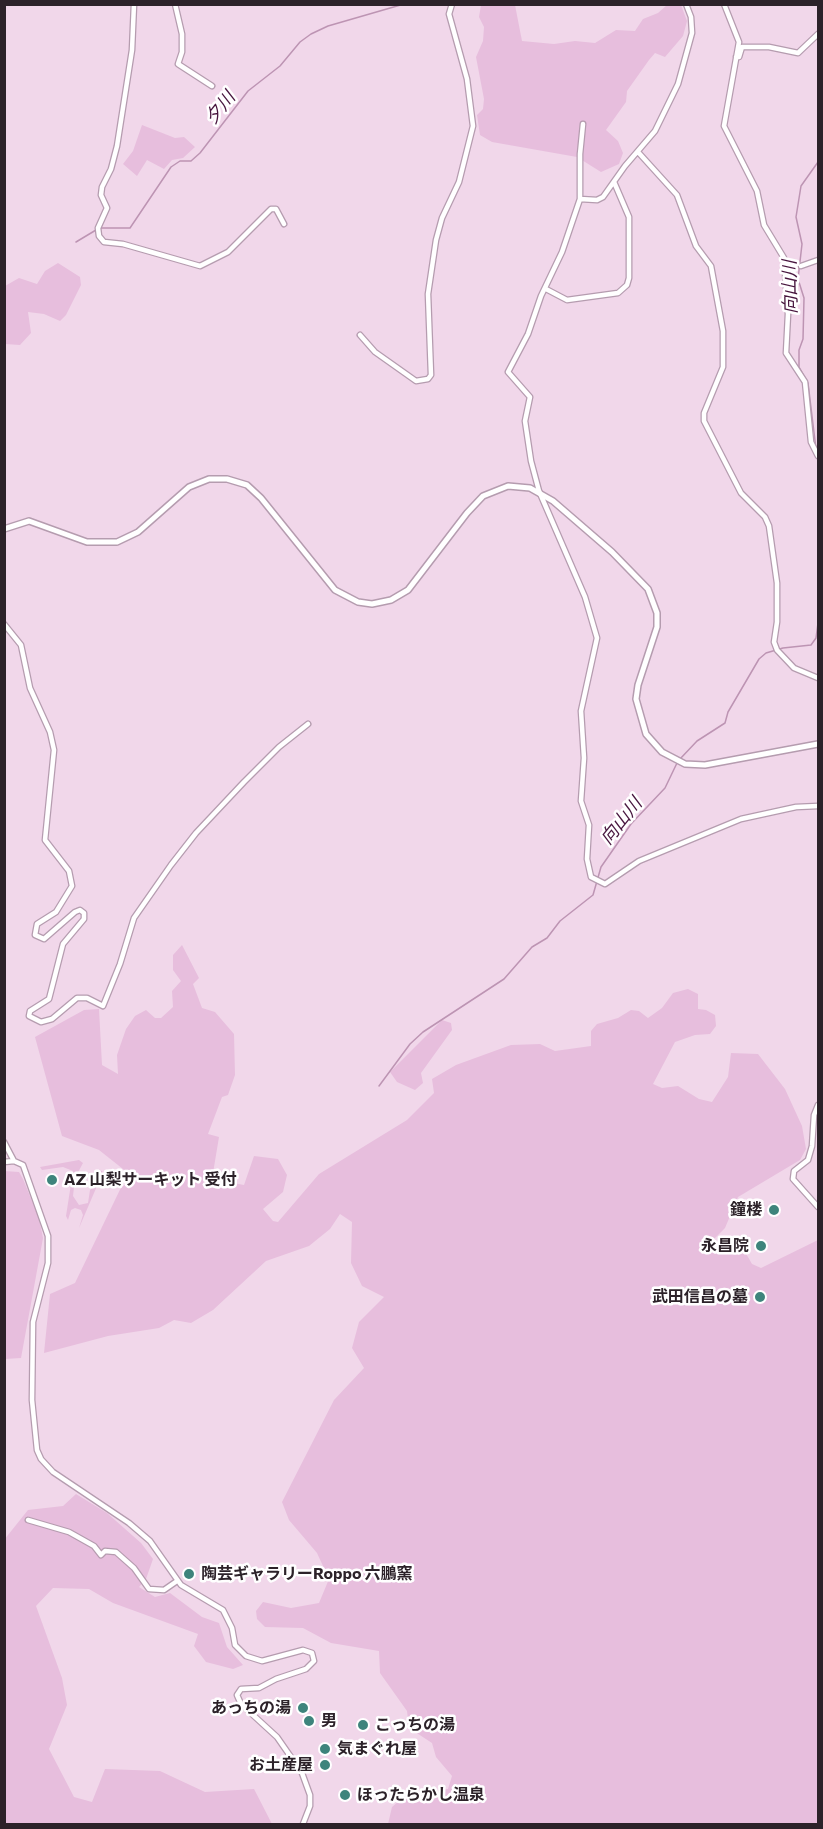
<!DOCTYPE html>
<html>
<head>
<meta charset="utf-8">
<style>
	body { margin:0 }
	#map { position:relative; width:823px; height:1829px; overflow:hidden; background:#f1d7ea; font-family:Commissioner,sans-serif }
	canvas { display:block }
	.frame { position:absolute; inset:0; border:6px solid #2c2229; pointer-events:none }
</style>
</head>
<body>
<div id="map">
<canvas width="823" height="1829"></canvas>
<div class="frame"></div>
</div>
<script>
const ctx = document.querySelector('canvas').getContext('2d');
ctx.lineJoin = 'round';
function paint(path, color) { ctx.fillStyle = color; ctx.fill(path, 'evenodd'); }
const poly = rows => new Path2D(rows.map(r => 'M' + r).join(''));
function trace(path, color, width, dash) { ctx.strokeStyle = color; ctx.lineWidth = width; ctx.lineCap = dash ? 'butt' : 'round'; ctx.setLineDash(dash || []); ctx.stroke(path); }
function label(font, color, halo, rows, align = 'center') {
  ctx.font = font + ' Commissioner,"Noto Sans JP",sans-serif'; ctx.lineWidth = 5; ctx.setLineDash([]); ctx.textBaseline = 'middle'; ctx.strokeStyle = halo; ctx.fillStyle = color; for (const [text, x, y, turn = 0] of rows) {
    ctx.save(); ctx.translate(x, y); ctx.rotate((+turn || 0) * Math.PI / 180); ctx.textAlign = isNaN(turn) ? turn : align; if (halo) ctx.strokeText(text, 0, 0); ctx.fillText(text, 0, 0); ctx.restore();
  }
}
paint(poly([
	[481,5,515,5,522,41,554,44,575,41,595,43,616,30,635,31,643,19,658,13,667,5,681,5,687,21,683,36,665,57,655,53,649,60,627,91,626,102,606,130,618,141,623,153,619,164,601,172,577,157,492,142,480,135,477,115,483,109,484,99,476,57,483,41,484,27,479,17],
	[142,125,175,138,184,137,195,147,183,158,172,160,164,169,147,160,137,176,123,164,133,151],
	[58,263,80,277,81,285,66,315,60,321,44,314,28,312,31,333,20,345,5,344,5,286,19,278,37,284,45,271],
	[182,945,199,978,193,984,202,1008,215,1012,234,1034,235,1075,228,1095,222,1097,208,1134,219,1137,212,1179,244,1185,254,1156,278,1159,287,1175,283,1192,263,1209,273,1221,278,1222,319,1174,407,1120,434,1093,432,1079,456,1065,511,1045,540,1044,555,1051,591,1046,591,1031,597,1024,618,1018,631,1010,639,1011,648,1018,662,1008,673,993,688,989,698,994,698,1009,706,1010,715,1015,716,1026,710,1034,695,1035,675,1042,653,1084,662,1088,678,1086,699,1099,712,1102,728,1077,731,1053,758,1054,785,1089,802,1126,806,1149,800,1160,738,1197,725,1228,713,1240,713,1246,720,1250,735,1246,744,1250,752,1264,761,1268,818,1240,818,1824,388,1824,392,1807,407,1794,448,1789,452,1776,436,1757,432,1743,409,1728,407,1711,380,1673,379,1651,331,1643,303,1628,265,1627,257,1619,256,1611,263,1602,291,1608,319,1603,329,1579,317,1553,289,1520,282,1502,334,1400,364,1368,352,1348,359,1322,384,1297,362,1286,351,1263,352,1222,340,1214,330,1229,309,1246,266,1261,213,1310,191,1323,174,1320,159,1328,108,1336,44,1353,50,1294,75,1283,128,1173,99,1150,62,1136,35,1037,84,1010,99,1009,102,1065,118,1074,117,1055,126,1029,135,1016,146,1010,155,1018,161,1018,173,1007,172,991,181,981,173,970,173,955],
	[442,1020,451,1023,452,1030,421,1073,423,1083,415,1090,397,1082,390,1072],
	[79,1160,83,1163,75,1178,73,1196,79,1205,88,1203,90,1190,96,1184,99,1169,103,1172,79,1228,83,1215,81,1210,75,1208,71,1210,68,1220,66,1216,73,1171,63,1167,42,1170,40,1167],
	[4,1171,19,1172,23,1179,39,1218,43,1238,21,1358,5,1359],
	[76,1494,107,1513,141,1543,153,1559,146,1579,139,1587,155,1597,170,1593,202,1617,219,1623,227,1647,243,1665,233,1669,206,1662,194,1646,198,1634,113,1603,89,1589,53,1588,36,1606,62,1678,67,1705,49,1749,74,1797,92,1802,105,1769,160,1771,205,1792,254,1789,272,1824,5,1824,4,1540,28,1510,63,1506]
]), '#e7bedd');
trace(poly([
	[100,228,130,228,171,167,180,161,191,161,200,153,248,91,280,66,300,42,311,34,328,26,404,4],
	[76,242,96,230],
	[816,449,808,383,799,367,799,350,803,339,804,298,798,279,802,244,796,217,801,186,818,162],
	[680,759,697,741,725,723,728,712,759,659,766,653,783,648,811,645,816,638,818,623],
	[379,1086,410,1044,423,1032,504,979,532,947,547,938,560,921,593,895,601,867,631,824,665,788,677,763]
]), '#bd94b3', 1.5);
const minor = poly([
	[134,4,132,50,117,146,111,169,102,187,101,195,107,208,98,228,99,236,104,242,123,244,200,266,228,252,271,209,276,209,284,224],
	[175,4,182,34,182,52,178,64,212,86],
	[686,4,691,17,692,33,678,84,655,131,625,166,603,197,597,200,580,199,562,252,541,296,528,334,508,372,530,397,525,421,531,461,539,491,585,597,597,638,581,711,584,758,581,801,589,825,587,859,591,877,605,884,639,861,741,819,796,807,818,806],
	[724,4,739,42,724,126,757,191,764,225,784,258,788,314,786,353,805,382,811,442,818,456],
	[736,57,739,57,742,47,769,47,798,53,818,34],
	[638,152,677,195,696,246,711,266,723,331,723,367,704,413,704,421,741,493,765,517,769,526,777,583,777,622,774,642,777,650,794,668,818,678],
	[580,199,580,154,583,124],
	[801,266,818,260],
	[546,289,567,300,618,293,627,285,629,278,629,217,614,182],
	[360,335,375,352,416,381,428,379,431,375,428,294,436,240,442,218,459,182,473,126,467,79,449,14,452,4],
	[4,624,21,645,30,688,50,732,54,750,45,840,69,871,72,886,56,912,37,924,35,935,44,939,75,912,80,910,84,913,84,919,63,944,49,999,30,1011,29,1016,41,1022,52,1019,77,998,87,998,103,1006,120,964,134,918,171,865,196,833,244,782,279,747,308,724],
	[818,1105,814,1115,812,1146,808,1160,794,1171,793,1179,818,1207],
	[4,1142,14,1161],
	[4,1162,14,1161,23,1165,48,1236,48,1263,33,1322,32,1400,37,1450,41,1459,53,1472,129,1523,150,1541,181,1585,223,1610,232,1628,235,1645,246,1656,262,1661,303,1650,312,1653,314,1661,306,1669,276,1679,259,1688,241,1689,237,1695,241,1704,277,1737,302,1773,310,1795,310,1806,303,1824],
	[28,1520,69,1532,94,1546,101,1555,105,1551,116,1552,134,1568,149,1589,164,1590,177,1581]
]);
const tertiary = poly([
	[4,529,29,521,87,542,117,542,138,532,189,487,209,479,227,479,247,485,261,498,335,590,358,602,372,604,391,600,408,590,467,513,483,496,508,486,530,488,553,501,612,552,648,589,657,613,657,627,638,685,636,699,646,734,662,752,685,764,705,765,818,744]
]);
trace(minor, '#b59caf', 7);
trace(tertiary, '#b59caf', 8);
trace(minor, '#fff', 4.5);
trace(tertiary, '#fff', 5);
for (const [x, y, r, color] of [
	[52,1180,6,"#3e847c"],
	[774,1210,6,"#3e847c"],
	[761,1246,6,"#3e847c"],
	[760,1297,6,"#3e847c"],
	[189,1574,6,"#3e847c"],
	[303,1708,6,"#3e847c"],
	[309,1721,6,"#3e847c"],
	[363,1725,6,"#3e847c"],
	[325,1749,6,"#3e847c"],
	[325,1765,6,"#3e847c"],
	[345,1795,6,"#3e847c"]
]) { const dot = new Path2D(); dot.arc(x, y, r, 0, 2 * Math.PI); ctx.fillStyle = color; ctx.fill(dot); trace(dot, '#fff', 2); }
label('bold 16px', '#2c2229', '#fff', [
	["AZ 山梨サーキット 受付",64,1180],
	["鐘楼",762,1210,"right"],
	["永昌院",749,1246,"right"],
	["武田信昌の墓",748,1297,"right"],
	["陶芸ギャラリーRoppo 六鵬窯",201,1574],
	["あっちの湯",291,1708,"right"],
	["男",321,1721],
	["こっちの湯",375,1725],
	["気まぐれ屋",337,1749],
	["お土産屋",313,1765,"right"],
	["ほったらかし温泉",357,1795]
], 'left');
label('italic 18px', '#47153e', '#fff', [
	["夕川",220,108,-52],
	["向山川",790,287,-91],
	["向山川",621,821,-51]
]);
</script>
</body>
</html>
